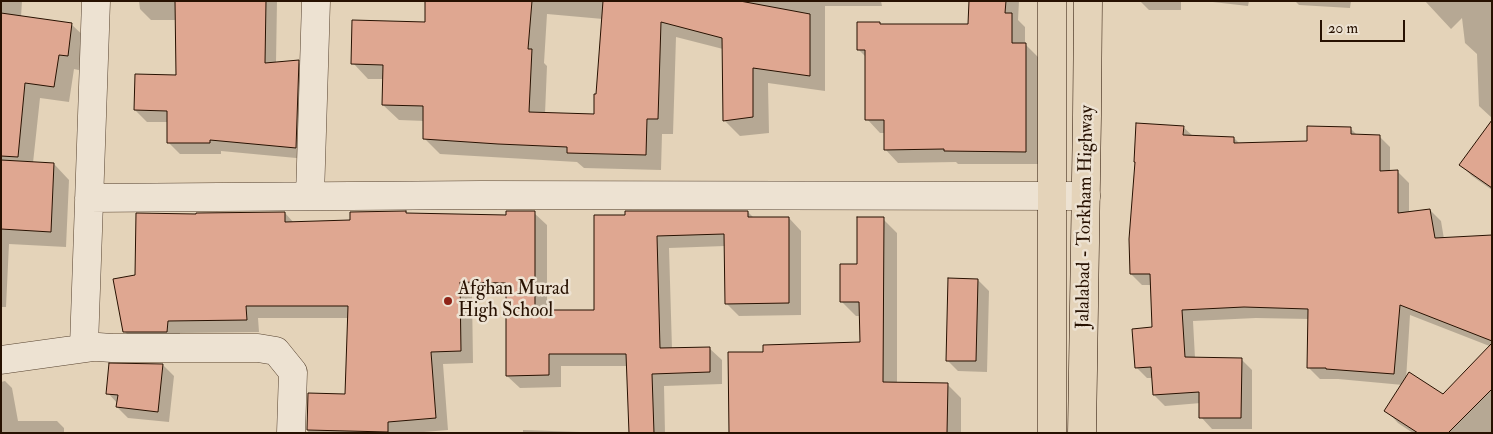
<!DOCTYPE html>
<html>
<head>
<meta charset="utf-8">
<style>
	body { margin:0 }
	#map { position:relative; width:1493px; height:434px; overflow:hidden; background:#e4d3b9; font-family:"IM FELL Double Pica",serif }
	canvas { display:block }
	.frame { position:absolute; inset:0; border:2px solid #271101; pointer-events:none }
	.scale { position:absolute; left:1320px; top:20px; width:85px; height:22px; box-sizing:border-box; border:2px solid #271101; border-top:0; padding-left:6px; font-size:15px; line-height:18px; white-space:nowrap; color:#271101; -webkit-text-stroke:4px #ede2d2; paint-order:stroke }
</style>
</head>
<body>
<div id="map">
<canvas width="1493" height="434"></canvas>
<div class="frame"></div>
<div class="scale">20 m</div>
</div>
<script>
const ctx = document.querySelector('canvas').getContext('2d');
ctx.lineJoin = 'round';
function paint(path, color) { ctx.fillStyle = color; ctx.fill(path, 'evenodd'); }
const poly = rows => new Path2D(rows.map(r => 'M' + r).join(''));
function trace(path, color, width, dash) { ctx.strokeStyle = color; ctx.lineWidth = width; ctx.lineCap = dash ? 'butt' : 'round'; ctx.setLineDash(dash || []); ctx.stroke(path); }
function label(font, color, halo, rows, align = 'center') {
  ctx.font = font + ' "IM FELL Double Pica",serif'; ctx.lineWidth = 5; ctx.setLineDash([]); ctx.textBaseline = 'middle'; ctx.strokeStyle = halo; ctx.fillStyle = color; for (const [text, x, y, turn = 0] of rows) {
    ctx.save(); ctx.translate(x, y); ctx.rotate((+turn || 0) * Math.PI / 180); ctx.textAlign = isNaN(turn) ? turn : align; if (halo) ctx.strokeText(text, 0, 0); ctx.fillText(text, 0, 0); ctx.restore();
  }
}
paint(poly([
	[1,1,22,1,21,17,71,24,87,39,83,71,74,69,69,102,40,98,33,163,54,164,69,180,66,247,9,244,6,307,1,307],
	[139,1,277,1,276,63,298,62,310,73,307,159,221,151,221,154,180,154,168,142,168,122,147,122,135,110,178,76,176,20,151,20,140,9],
	[426,1,881,1,882,6,825,6,825,91,768,83,769,133,740,136,725,121,723,49,676,37,673,134,662,134,661,170,584,168,577,162,440,154,424,138,425,121,399,120,383,105,384,79,368,79,353,63,426,24],
	[547,14,603,19,595,116,545,114,547,66,544,63],
	[970,1,1019,1,1018,20,1025,27,1025,44,1039,58,1038,164,958,164,956,162,898,163,885,149,885,133,880,133,867,119,866,57,859,50,881,25,969,25],
	[1140,1,1181,1,1181,10,1149,10],
	[1204,1,1249,1,1248,6],
	[1295,1,1351,1,1350,8,1299,5],
	[1425,1,1492,1,1492,118,1479,106,1477,54,1465,43,1462,18,1451,29],
	[1183,127,1193,136,1234,138,1240,144,1308,143,1350,128,1358,136,1379,136,1390,147,1390,172,1397,171,1409,183,1409,213,1430,210,1441,221,1444,239,1492,237,1492,347,1410,315,1406,380,1443,395,1492,377,1492,433,1413,433,1398,423,1386,410,1403,385,1338,379,1320,379,1309,368,1309,319,1256,318,1193,321,1195,358,1241,359,1252,370,1252,429,1212,429,1201,417,1201,403,1165,406,1154,395,1153,378,1147,378,1136,367,1153,329,1151,285,1142,285,1131,274],
	[1492,128,1492,190,1472,176,1461,165],
	[748,212,754,218,789,218,801,231,801,315,739,316,726,303,725,246,669,248,672,349,709,348,722,360,722,384,664,386,665,433,630,433,628,366,561,366,561,387,520,388,507,376,507,295,472,294,473,363,443,364,448,430,412,433,308,433,309,394,347,396,349,318,258,318,259,332,180,333,179,344,137,344,125,332,136,276,285,213,294,223,351,222,407,214,507,216,534,213,547,225,547,311,595,311,595,216],
	[883,219,897,233,897,383,947,384,961,398,961,433,730,433,764,353,861,343,861,316,856,316,842,302,858,265],
	[978,280,989,291,987,372,958,371,947,360],
	[163,365,174,376,169,422,128,418,117,407,118,404,108,393],
	[5,381,12,388,18,421,57,421,64,428,64,433,1,433,1,382],
	[523,430,609,433,523,433]
]), '#0003');
const building = poly([
	[175,1,266,1,265,63,299,60,296,148,210,140,210,143,167,143,167,111,134,110,135,74,176,75,175,1],
	[425,1,532,1,528,49,532,49,529,112,594,114,594,94,596,94,603,1,740,1,810,14,810,76,753,68,753,117,723,121,722,38,661,22,658,119,647,119,646,155,567,153,567,147,498,144,423,139,423,106,382,105,383,65,351,64,352,20,425,22,425,1],
	[969,1,1006,1,1005,13,1012,13,1012,43,1026,43,1026,152,944,151,944,149,884,150,884,120,865,120,865,50,857,50,857,22,880,22,880,24,968,24,969,1],
	[1,13,72,23,68,56,59,55,54,87,25,83,18,157,1,156,1,13],
	[1492,120,1492,188,1459,165,1492,120],
	[1136,123,1184,126,1183,135,1234,137,1234,143,1307,141,1307,126,1351,127,1351,134,1380,135,1380,171,1398,170,1398,213,1430,209,1435,238,1492,235,1492,341,1400,305,1394,374,1326,369,1326,368,1307,368,1308,309,1244,307,1182,310,1185,357,1242,358,1241,418,1199,418,1199,392,1153,395,1151,367,1135,368,1132,329,1152,327,1150,274,1130,274,1129,239,1135,162,1134,162,1136,123],
	[1,160,54,163,51,232,1,229,1,160],
	[406,211,406,213,506,215,506,211,535,211,535,310,594,310,594,215,625,215,625,211,748,211,748,217,789,217,789,303,725,304,724,234,657,236,660,348,710,347,710,372,652,374,654,433,629,433,626,354,549,354,549,375,506,376,506,283,460,282,461,351,431,352,436,418,388,422,388,432,307,430,308,393,345,394,348,306,246,306,247,320,168,321,167,332,123,332,113,279,135,275,136,213,196,214,196,213,285,212,285,222,350,220,350,212,406,211],
	[857,217,884,217,883,382,948,383,947,433,729,433,728,352,763,352,763,345,860,342,859,302,840,302,840,264,857,264,857,217],
	[948,278,978,279,976,361,946,361,948,278],
	[1492,343,1492,389,1448,433,1418,433,1384,411,1409,372,1443,394,1492,343],
	[109,363,163,364,158,412,116,407,118,395,106,394,109,363]
]);
paint(building, '#dfa791');
trace(building, '#271101', 1);
const minor = poly([
	[96,1,84,346,112,348,258,348,276,351,293,372,291,433],
	[310,196,316,1],
	[89,198,481,195,1086,196],
	[1,360,94,347]
]);
const highway = poly([
	[1052,1,1052,433],
	[1082,433,1087,116,1088,1]
]);
trace(minor, '#56422f', 29);
trace(highway, '#271101', 29);
trace(minor, '#ede2d2', 28);
trace(highway, '#e4d3b9', 28);
for (const [x, y, r, color] of [
	[448,301,5,"#8f2418"]
]) { const dot = new Path2D(); dot.arc(x, y, r, 0, 2 * Math.PI); ctx.fillStyle = color; ctx.fill(dot); trace(dot, '#ede2d2', 2); }
label('19px', '#271101', '#ede2d2', [
	["Jalalabad - Torkham Highway",1086,217,-89]
]);
label('19px', '#271101', '#ede2d2', [
	["Afghan Murad",458,290],
	["High School",458,312]
], 'left');
</script>
</body>
</html>
